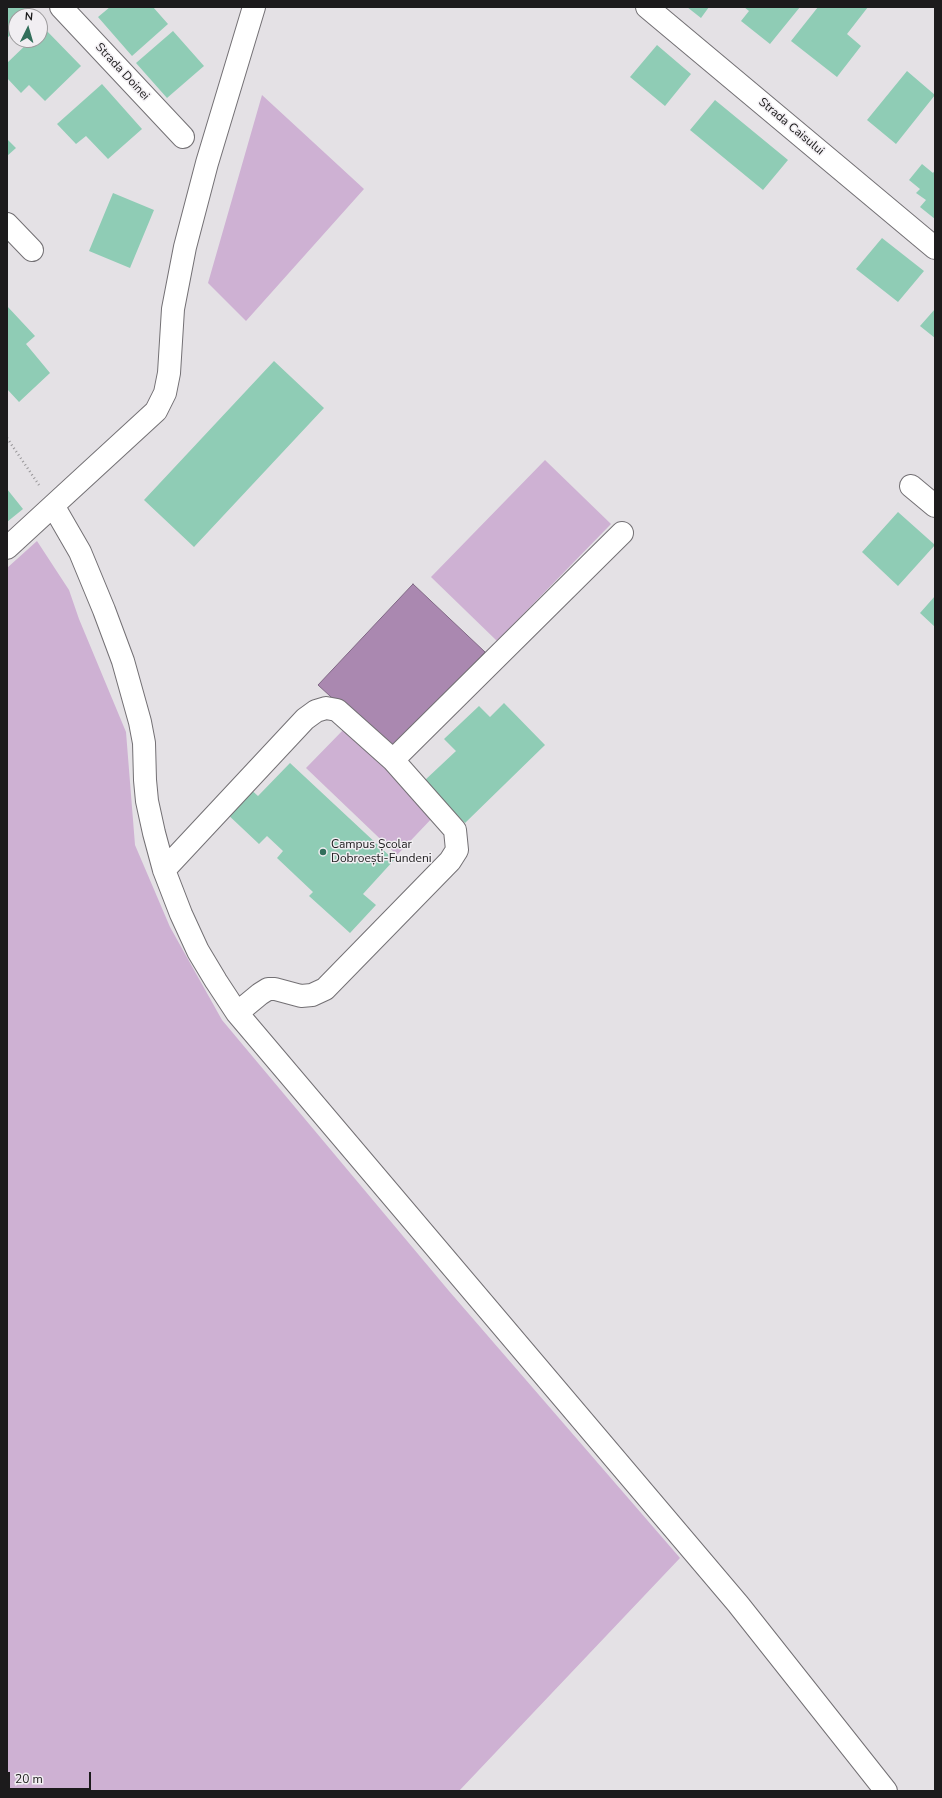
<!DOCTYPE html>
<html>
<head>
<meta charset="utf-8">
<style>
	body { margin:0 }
	#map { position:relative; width:942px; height:1798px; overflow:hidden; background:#e4e1e5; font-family:"Nunito Sans",sans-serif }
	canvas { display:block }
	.frame { position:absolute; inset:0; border:8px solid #1c1b1c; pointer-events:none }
	.north { position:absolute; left:8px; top:8px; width:40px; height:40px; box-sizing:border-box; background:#f1eef2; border:1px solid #9c9a9c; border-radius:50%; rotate:5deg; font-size:11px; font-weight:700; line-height:16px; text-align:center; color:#1c1b1c }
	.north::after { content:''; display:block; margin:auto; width:14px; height:18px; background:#326f5b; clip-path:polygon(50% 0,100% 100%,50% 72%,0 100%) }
	.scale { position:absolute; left:8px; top:1772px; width:83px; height:18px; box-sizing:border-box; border:2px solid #1c1b1c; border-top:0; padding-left:5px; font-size:12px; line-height:14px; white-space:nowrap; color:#1c1b1c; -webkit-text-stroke:3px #f1eef2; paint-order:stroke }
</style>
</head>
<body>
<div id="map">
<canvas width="942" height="1798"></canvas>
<div class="frame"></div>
<div class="north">N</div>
<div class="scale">20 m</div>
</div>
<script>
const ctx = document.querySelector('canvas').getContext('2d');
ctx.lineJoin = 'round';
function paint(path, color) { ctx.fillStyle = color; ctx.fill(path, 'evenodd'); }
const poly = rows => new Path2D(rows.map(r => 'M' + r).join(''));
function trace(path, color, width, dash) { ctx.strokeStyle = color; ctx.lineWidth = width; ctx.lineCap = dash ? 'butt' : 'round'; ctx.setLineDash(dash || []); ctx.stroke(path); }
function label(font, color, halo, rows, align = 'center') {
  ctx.font = font + ' "Nunito Sans",sans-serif'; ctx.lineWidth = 3; ctx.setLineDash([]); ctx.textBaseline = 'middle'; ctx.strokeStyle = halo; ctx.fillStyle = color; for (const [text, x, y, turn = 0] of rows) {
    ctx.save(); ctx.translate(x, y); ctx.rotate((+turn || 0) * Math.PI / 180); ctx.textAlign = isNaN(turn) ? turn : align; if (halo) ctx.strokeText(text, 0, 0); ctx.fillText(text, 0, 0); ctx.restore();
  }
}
paint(poly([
	[262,95,364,189,246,321,208,283],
	[545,460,611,524,497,641,431,577],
	[37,541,69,590,79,619,126,732,135,845,170,927,222,1020,449,1291,680,1558,459,1791,7,1791,7,568],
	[345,728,435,815,397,855,306,768]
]), '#ceb1d3');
const water = poly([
	[413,584,485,652,391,752,318,685,413,584]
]);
paint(water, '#aa88b0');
trace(water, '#7f6784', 1);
paint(poly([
	[7,7,29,7,34,13,31,16,16,16,16,30,7,38],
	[110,7,153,7,168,24,132,56,98,17],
	[687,7,709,7,701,18],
	[744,7,800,7,770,44,741,21,749,11],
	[818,7,868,7,847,34,861,46,837,77,791,41],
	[44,28,81,66,45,101,29,85,21,93,7,78,7,63,31,40,40,40,40,31],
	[173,31,204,66,167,98,136,63],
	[657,45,691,74,665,106,630,77],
	[907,71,935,95,896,144,867,120],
	[102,84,142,129,108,159,86,136,76,144,57,124],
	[715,100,788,160,763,190,690,130],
	[7,139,16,148,7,156],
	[922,164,933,173,935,170,935,219,920,207,926,200,916,193,920,189,909,180],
	[113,193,154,210,130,268,89,251],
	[882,238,924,271,898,302,856,269],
	[7,306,35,336,26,344,50,373,19,402,7,389],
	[935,309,935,338,920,326],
	[274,361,324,408,194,547,144,500],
	[7,489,23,509,7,522],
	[898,512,935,545,898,586,862,552],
	[935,596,935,627,920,613],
	[504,703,545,745,465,823,424,781,456,751,444,739,479,706,490,717],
	[290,763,394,860,363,894,376,905,350,933,309,896,313,892,277,858,283,851,267,836,259,844,224,811,247,786,258,796]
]), '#8fccb5');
const minor = poly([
	[61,7,183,137],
	[647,7,935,248],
	[7,224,32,250],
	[911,486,935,506],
	[54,507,80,552,104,610,123,661,140,722,144,743,145,780,147,801,154,833,164,870,181,914,198,951,216,981,237,1013,738,1604,886,1791],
	[7,548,156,411,165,393,169,373,173,309,185,247,207,163,254,7],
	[393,760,622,533],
	[164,870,305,719,316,711,326,708,337,710,393,760,455,830,457,850,450,861,325,989,312,995,301,996,275,989,268,989,260,994,237,1013]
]);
trace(minor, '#737074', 24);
trace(poly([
	[7,438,39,485]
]), '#969497', 2.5, [1, 3]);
trace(minor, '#fff', 22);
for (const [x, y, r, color] of [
	[323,852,4,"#326f5b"]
]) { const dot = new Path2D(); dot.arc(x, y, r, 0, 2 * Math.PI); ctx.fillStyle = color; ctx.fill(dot); trace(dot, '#f1eef2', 1.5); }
label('12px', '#1c1b1c', '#f1eef2', [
	["Strada Doinei",122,72,47],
	["Strada Caisului",791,127,40]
]);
label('12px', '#1c1b1c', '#f1eef2', [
	["Campus Școlar",331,845],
	["Dobroești-Fundeni",331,859]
], 'left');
</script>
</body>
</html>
